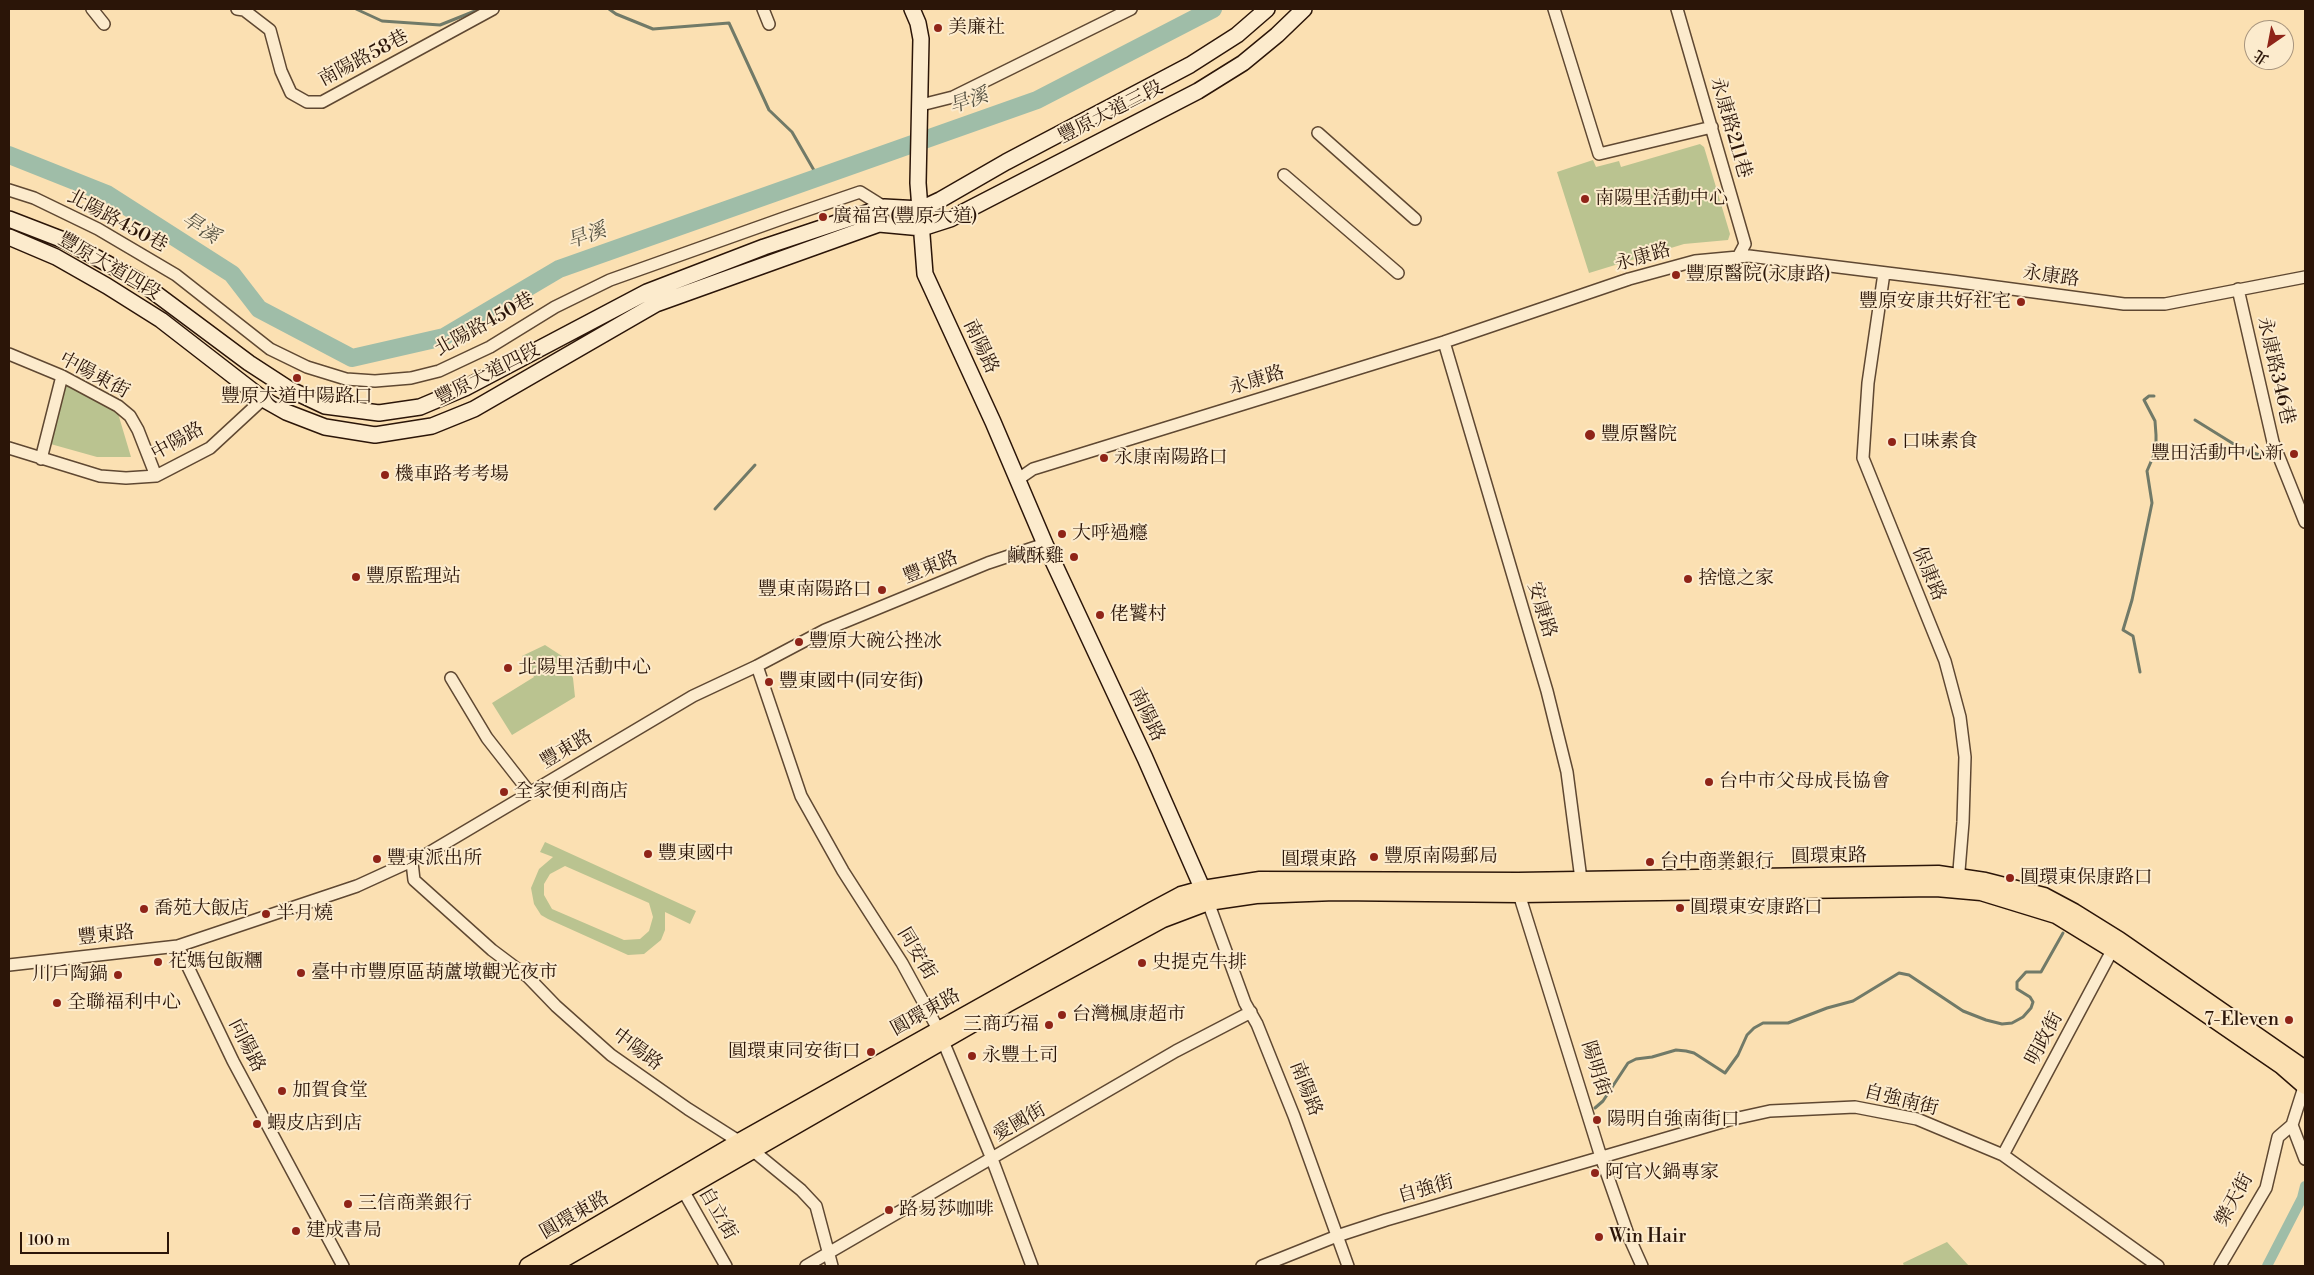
<!DOCTYPE html>
<html>
<head>
<meta charset="utf-8">
<style>
	body { margin:0 }
	#map { position:relative; width:2314px; height:1275px; overflow:hidden; background:#fbe0b2; font-family:"Libre Bodoni","Noto Serif TC",serif }
	canvas { display:block }
	.frame { position:absolute; inset:0; border:10px solid #2b1508; pointer-events:none }
	.north { position:absolute; left:2244px; top:20px; width:50px; height:50px; box-sizing:border-box; background:#fcebcd; border:1px solid #a8957e; border-radius:50%; rotate:213deg; font-size:14px; font-weight:700; line-height:20px; text-align:center; color:#2b1508 }
	.north::after { content:''; display:block; margin:auto; width:18px; height:22px; background:#8f2418; clip-path:polygon(50% 0,100% 100%,50% 72%,0 100%) }
	.scale { position:absolute; left:20px; top:1232px; width:149px; height:22px; box-sizing:border-box; border:2px solid #2b1508; border-top:0; padding-left:6px; font-size:15px; line-height:18px; white-space:nowrap; color:#2b1508; -webkit-text-stroke:4px #fcebcd; paint-order:stroke }
</style>
</head>
<body>
<div id="map">
<canvas width="2314" height="1275"></canvas>
<div class="frame"></div>
<div class="north">北</div>
<div class="scale">100 m</div>
</div>
<script>
const ctx = document.querySelector('canvas').getContext('2d');
ctx.lineJoin = 'round';
function paint(path, color) { ctx.fillStyle = color; ctx.fill(path, 'evenodd'); }
const poly = rows => new Path2D(rows.map(r => 'M' + r).join(''));
function trace(path, color, width, dash) { ctx.strokeStyle = color; ctx.lineWidth = width; ctx.lineCap = dash ? 'butt' : 'round'; ctx.setLineDash(dash || []); ctx.stroke(path); }
function label(font, color, halo, rows, align = 'center') {
  ctx.font = font + ' "Libre Bodoni","Noto Serif TC",serif'; ctx.lineWidth = 4; ctx.setLineDash([]); ctx.textBaseline = 'middle'; ctx.strokeStyle = halo; ctx.fillStyle = color; for (const [text, x, y, turn = 0] of rows) {
    ctx.save(); ctx.translate(x, y); ctx.rotate((+turn || 0) * Math.PI / 180); ctx.textAlign = isNaN(turn) ? turn : align; if (halo) ctx.strokeText(text, 0, 0); ctx.fillText(text, 0, 0); ctx.restore();
  }
}
paint(poly([
	[1700,144,1704,147,1730,234,1728,240,1684,244,1589,273,1557,172,1593,160,1596,167,1619,161,1621,167],
	[62,380,117,410,131,457,97,457,47,443],
	[545,645,562,656,573,678,575,697,512,735,492,703,534,677,522,656],
	[545,842,696,911,690,924,665,912,665,930,661,940,644,954,628,955,548,919,541,915,534,904,531,888,539,869,553,857,540,852],
	[565,866,649,903,653,917,649,931,640,939,624,940,552,909,544,895,544,884,550,874],
	[1947,1242,1969,1266,1904,1266,1903,1263]
]), '#bac390');
trace(poly([
	[356,9,382,21,440,25,480,9],
	[609,9,616,14,653,29,729,23,769,110,792,132,819,179],
	[2195,420,2245,451,2268,457],
	[715,509,755,465],
	[2140,672,2133,636,2123,630,2132,600,2152,503,2147,471,2156,450,2156,435,2155,421,2144,400,2149,396,2154,396],
	[1595,1108,1603,1101,1628,1063,1636,1059,1652,1057,1676,1050,1686,1051,1694,1053,1725,1073,1738,1055,1747,1035,1754,1028,1763,1023,1788,1023,1827,1008,1853,1001,1899,973,1909,975,1963,1011,1986,1020,2002,1024,2012,1023,2023,1017,2031,1008,2033,1002,2030,997,2017,989,2017,982,2026,972,2041,972,2063,933]
]), '#717a68', 3);
trace(poly([
	[2267,1266,2302,1198,2305,1186]
]), '#9fbda8', 10);
trace(poly([
	[9,155,107,194,232,274,259,309,352,358,444,337,559,269,1037,100,1213,9]
]), '#9fbda8', 18);
const street = poly([
	[92,9,104,24],
	[237,9,244,10,270,30,281,71,291,93,307,102,322,102,493,9],
	[763,9,769,24],
	[1554,9,1599,154,1712,127],
	[1677,9,1745,244,1738,257],
	[921,105,953,97,1131,9],
	[1318,133,1415,219],
	[1284,175,1398,273],
	[9,190,34,198,98,229,176,275,270,349,307,367,346,379,375,381,411,378,439,371,490,347,555,307,610,280,784,218,860,192,884,207],
	[1884,273,1868,383,1863,458,1945,661,1960,717,1965,757,1963,822,1958,883],
	[2238,289,2273,442,2305,522],
	[1444,342,1547,691,1567,772,1582,887],
	[9,354,62,376,118,406,130,416,138,430,156,476],
	[9,448,100,476,126,478,156,476,210,448,263,399],
	[41,459,62,376],
	[1017,480,1033,469,1444,342,1629,279,1695,261,1749,256,1952,281,2124,304,2165,304,2305,277],
	[757,666,801,796,843,871,902,963,938,1029,992,1159,1032,1266],
	[451,678,487,738,530,793],
	[412,862,414,880,492,950,528,977,556,1006,611,1055,688,1109,751,1149,801,1190,816,1206,832,1266],
	[1519,894,1601,1157,1629,1237,1642,1266],
	[1208,902,1245,1003,1257,1024,1294,1116,1348,1266],
	[178,946,233,1061,343,1266],
	[9,965,178,946,357,886,427,854,693,696,757,666,825,630,988,563,1045,544],
	[2305,1084,2292,1125,2305,1159],
	[2003,1155,2115,945],
	[680,1185,726,1266],
	[806,1266,1176,1051,1251,1012],
	[1262,1266,1337,1236,1386,1220,1729,1120,1770,1111,1855,1107,1917,1119,2003,1155,2158,1266],
	[2220,1266,2266,1188,2278,1137,2292,1125]
]);
const secondary = poly([
	[912,9,918,23,921,39,918,183,925,274,993,422,1045,544,1145,758,1207,899],
	[9,219,66,241,139,281,249,363,289,389,325,406,379,413,420,407,465,388,647,292,764,247,884,207,921,209,940,200,1006,162,1190,65,1237,35,1267,9],
	[9,237,56,257,107,286,161,320,263,399,286,412,325,427,375,435,432,426,474,409,656,304,879,224,922,228,950,219,1198,91,1243,63,1277,35,1304,9]
]);
const primary = poly([
	[528,1266,739,1142,1153,910,1181,895,1203,889,1260,880,1518,881,1938,874,1985,881,2044,896,2074,912,2119,940,2305,1069],
	[551,1266,1007,1004,1163,919,1208,902,1256,895,1335,892,1519,894,1936,888,1981,892,2056,915,2113,950,2282,1066,2305,1086]
]);
trace(street, '#5f4832', 14);
trace(secondary, '#2b1508', 18);
trace(primary, '#2b1508', 19);
trace(street, '#fcebcd', 11);
trace(secondary, '#fcebcd', 15);
trace(primary, '#fbe0b2', 16);
for (const [x, y, r, color] of [
	[938,28,5,"#8f2418"],
	[1585,199,5,"#8f2418"],
	[823,217,5,"#8f2418"],
	[1676,275,5,"#8f2418"],
	[2021,302,5,"#8f2418"],
	[297,378,5,"#8f2418"],
	[1590,435,6,"#8f2418"],
	[1892,442,5,"#8f2418"],
	[2294,454,5,"#8f2418"],
	[1104,458,5,"#8f2418"],
	[385,475,5,"#8f2418"],
	[1062,534,5,"#8f2418"],
	[1074,557,5,"#8f2418"],
	[356,577,5,"#8f2418"],
	[1688,579,5,"#8f2418"],
	[882,590,5,"#8f2418"],
	[1100,615,5,"#8f2418"],
	[799,642,5,"#8f2418"],
	[508,668,5,"#8f2418"],
	[769,682,5,"#8f2418"],
	[1709,782,5,"#8f2418"],
	[504,792,5,"#8f2418"],
	[648,854,5,"#8f2418"],
	[1374,857,5,"#8f2418"],
	[377,859,5,"#8f2418"],
	[1650,862,5,"#8f2418"],
	[2010,878,5,"#8f2418"],
	[1680,908,5,"#8f2418"],
	[144,909,5,"#8f2418"],
	[266,914,5,"#8f2418"],
	[158,962,5,"#8f2418"],
	[1142,963,5,"#8f2418"],
	[301,973,5,"#8f2418"],
	[118,975,5,"#8f2418"],
	[57,1003,5,"#8f2418"],
	[1062,1015,5,"#8f2418"],
	[2289,1020,5,"#8f2418"],
	[1049,1025,5,"#8f2418"],
	[871,1052,5,"#8f2418"],
	[972,1056,5,"#8f2418"],
	[282,1091,5,"#8f2418"],
	[1597,1120,5,"#8f2418"],
	[257,1124,5,"#8f2418"],
	[1595,1173,5,"#8f2418"],
	[348,1204,5,"#8f2418"],
	[889,1210,5,"#8f2418"],
	[296,1231,5,"#8f2418"],
	[1599,1237,5,"#8f2418"]
]) { const dot = new Path2D(); dot.arc(x, y, r, 0, 2 * Math.PI); ctx.fillStyle = color; ctx.fill(dot); trace(dot, '#fcebcd', 2); }
label('19px', '#2b1508', '#fcebcd', [
	["美廉社",948,28],
	["南陽里活動中心",1595,199],
	["廣福宮(豐原大道)",833,217],
	["豐原醫院(永康路)",1686,275],
	["豐原安康共好社宅",2011,302,"right"],
	["豐原大道中陽路口",297,397,"center"],
	["豐原醫院",1601,435],
	["口味素食",1902,442],
	["豐田活動中心新",2284,454,"right"],
	["永康南陽路口",1114,458],
	["機車路考考場",395,475],
	["大呼過癮",1072,534],
	["鹹酥雞",1064,557,"right"],
	["豐原監理站",366,577],
	["捨憶之家",1698,579],
	["豐東南陽路口",872,590,"right"],
	["佬饕村",1110,615],
	["豐原大碗公挫冰",809,642],
	["北陽里活動中心",518,668],
	["豐東國中(同安街)",779,682],
	["台中市父母成長協會",1719,782],
	["全家便利商店",514,792],
	["豐東國中",658,854],
	["豐原南陽郵局",1384,857],
	["豐東派出所",387,859],
	["台中商業銀行",1660,862],
	["圓環東保康路口",2020,878],
	["圓環東安康路口",1690,908],
	["喬苑大飯店",154,909],
	["半月燒",276,914],
	["花媽包飯糰",168,962],
	["史提克牛排",1152,963],
	["臺中市豐原區葫蘆墩觀光夜市",311,973],
	["川戶陶鍋",108,975,"right"],
	["全聯福利中心",67,1003],
	["台灣楓康超市",1072,1015],
	["7-Eleven",2279,1020,"right"],
	["三商巧福",1039,1025,"right"],
	["圓環東同安街口",861,1052,"right"],
	["永豐土司",982,1056],
	["加賀食堂",292,1091],
	["陽明自強南街口",1607,1120],
	["蝦皮店到店",267,1124],
	["阿官火鍋專家",1605,1173],
	["三信商業銀行",358,1204],
	["路易莎咖啡",899,1210],
	["建成書局",306,1231],
	["Win Hair",1609,1237]
], 'left');
label('19px', '#2b1508', '#fcebcd', [
	["南陽路58巷",364,59,-28],
	["豐原大道三段",1111,113,-27],
	["永康路211巷",1730,128,74],
	["北陽路450巷",117,222,28],
	["永康路",1643,258,-16],
	["豐原大道四段",109,267,30],
	["永康路",2051,277,8],
	["北陽路450巷",485,325,-29],
	["南陽路",980,347,65],
	["永康路346巷",2275,371,77],
	["豐原大道四段",488,375,-27],
	["中陽東街",94,376,28],
	["永康路",1257,381,-17],
	["中陽路",178,442,-29],
	["豐東路",931,568,-22],
	["保康路",1928,574,67],
	["安康路",1541,610,73],
	["南陽路",1146,715,64],
	["豐東路",567,750,-31],
	["圓環東路",1829,857,-1],
	["圓環東路",1319,860],
	["豐東路",106,936,-6],
	["同安街",916,954,59],
	["圓環東路",926,1013,-29],
	["明政街",2045,1039,-62],
	["向陽路",246,1046,63],
	["中陽路",637,1050,37],
	["陽明街",1595,1069,73],
	["南陽路",1305,1089,69],
	["自強南街",1901,1101,14],
	["愛國街",1020,1123,-30],
	["自強街",1426,1190,-16],
	["樂天街",2235,1200,-61],
	["自立街",717,1214,60],
	["圓環東路",575,1216,-30]
]);
label('italic 20px', '#545040', '#fcebcd', [
	["旱溪",969,102,-19],
	["旱溪",200,229,33],
	["旱溪",587,237,-19]
]);
</script>
</body>
</html>
